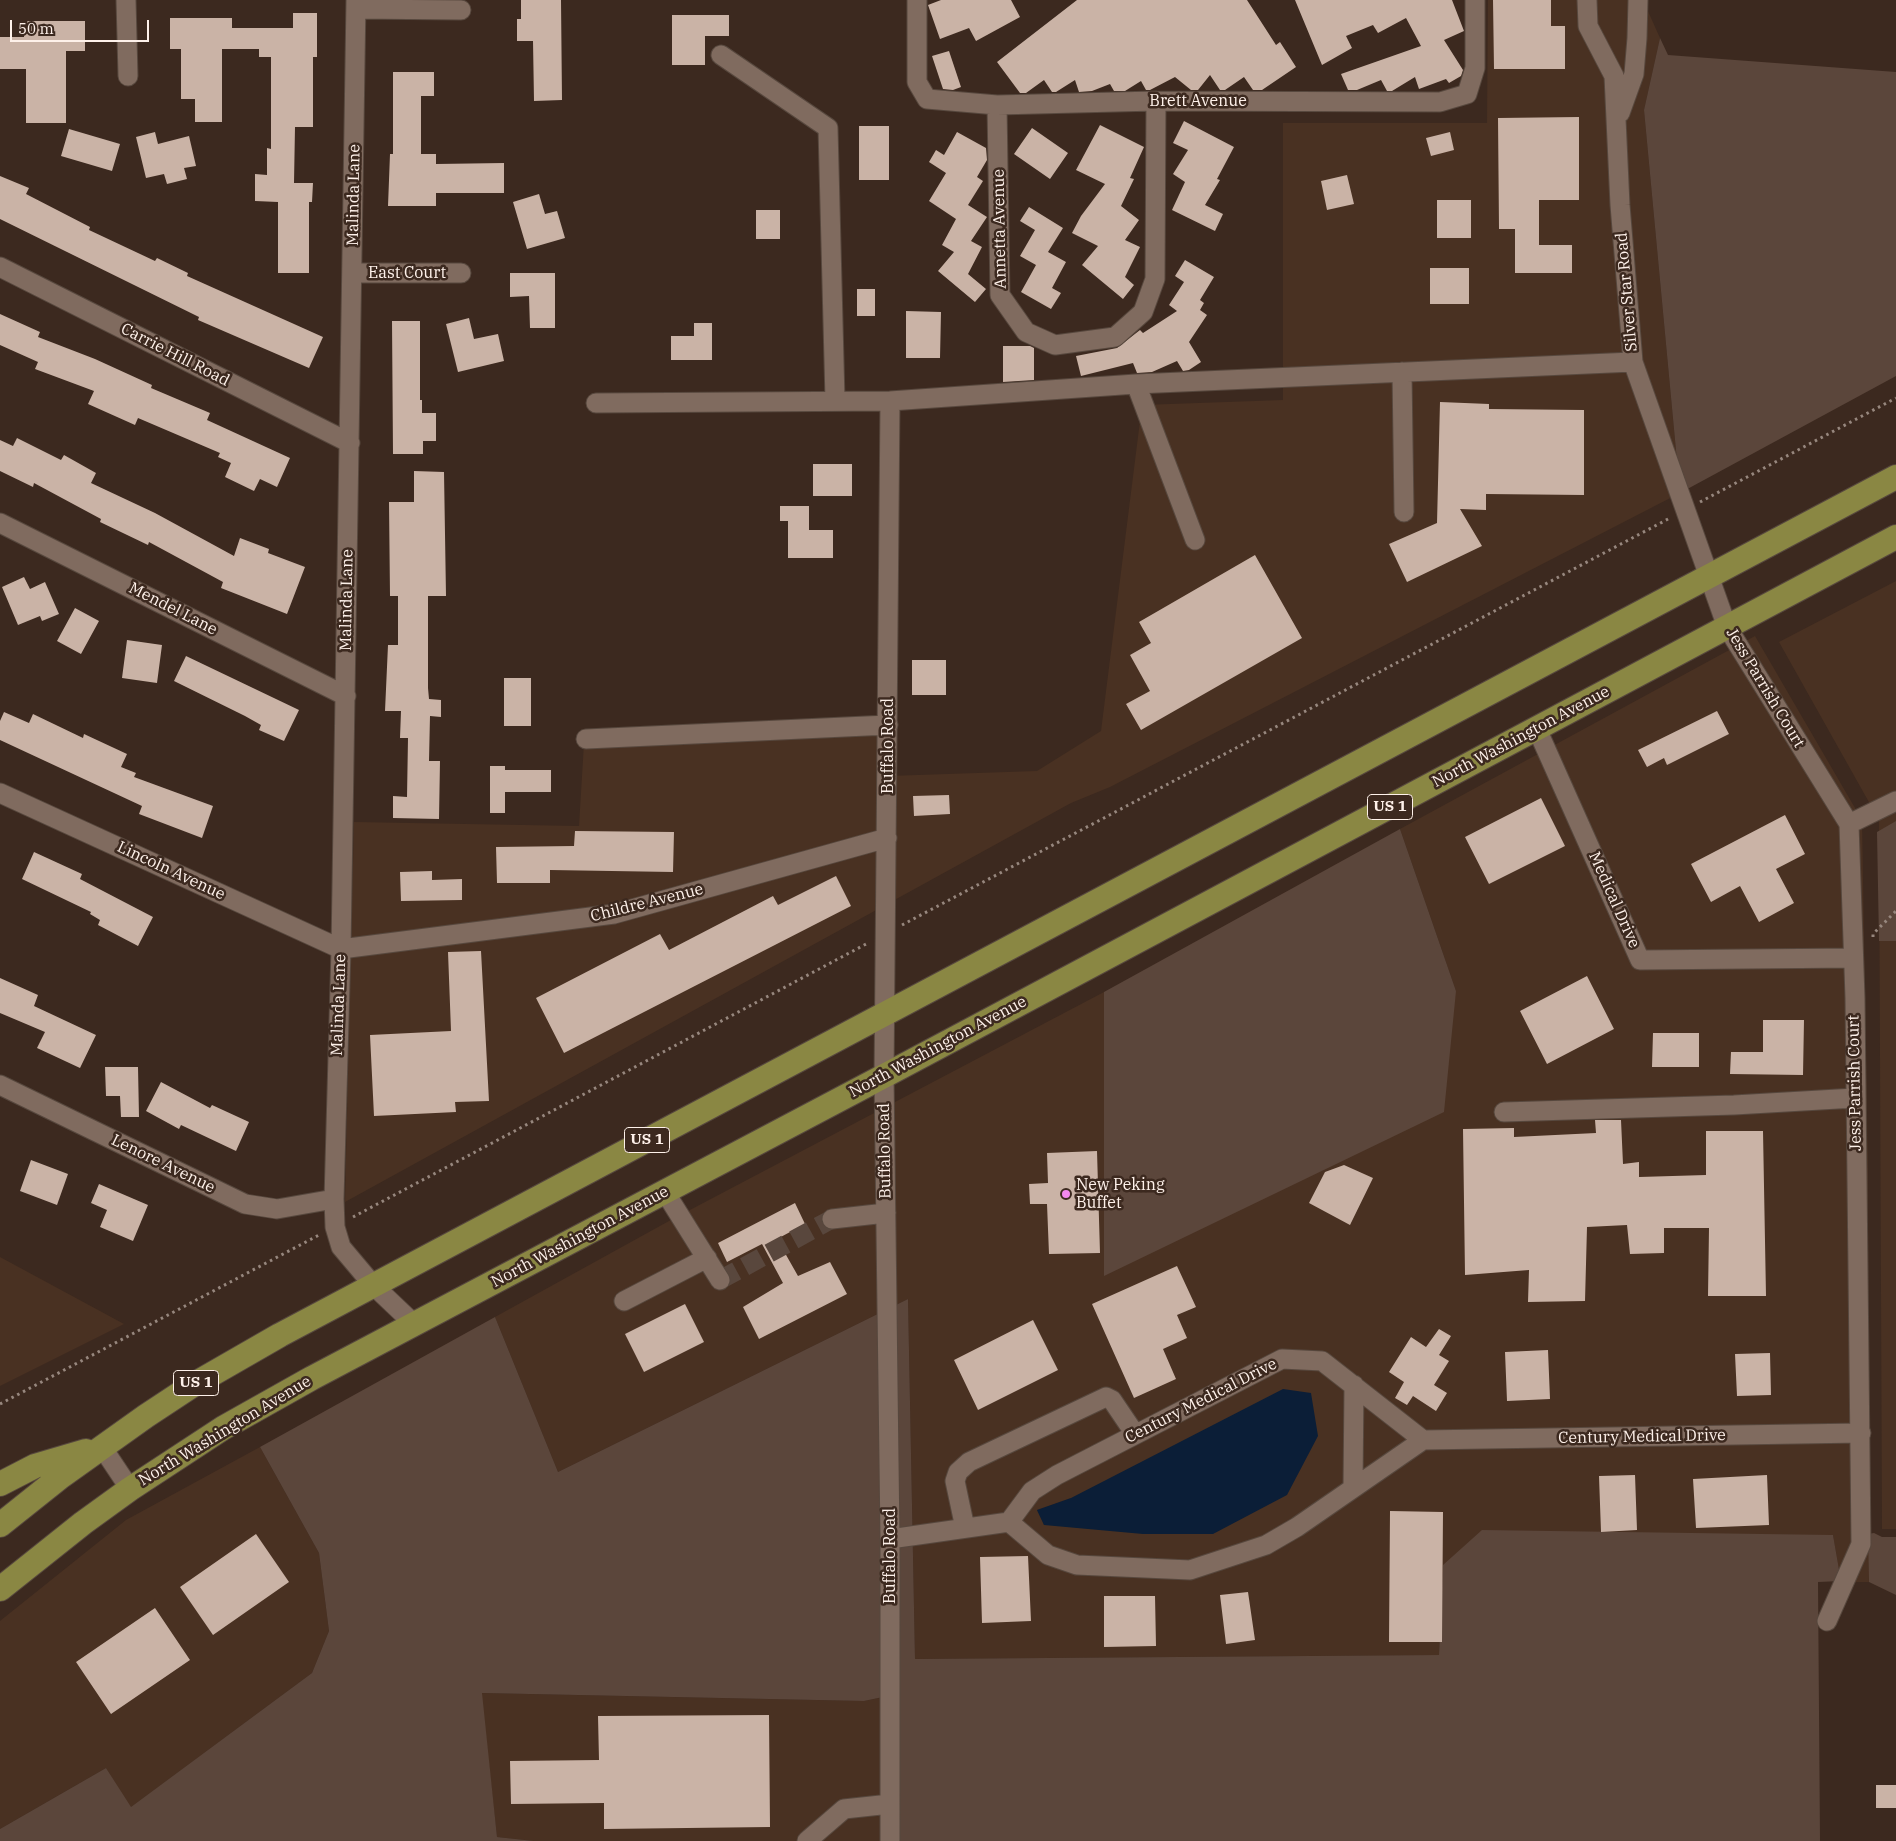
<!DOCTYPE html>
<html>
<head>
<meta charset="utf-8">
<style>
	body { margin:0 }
	#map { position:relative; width:1896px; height:1841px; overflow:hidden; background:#3c291f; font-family:"IBM Plex Serif",serif }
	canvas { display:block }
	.scale { position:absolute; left:10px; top:20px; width:139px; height:22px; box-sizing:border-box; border:2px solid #fef1ea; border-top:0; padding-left:6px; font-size:15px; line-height:18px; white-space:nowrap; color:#fef1ea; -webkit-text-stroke:4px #3c291f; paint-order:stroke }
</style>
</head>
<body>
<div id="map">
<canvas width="1896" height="1841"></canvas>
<div class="scale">50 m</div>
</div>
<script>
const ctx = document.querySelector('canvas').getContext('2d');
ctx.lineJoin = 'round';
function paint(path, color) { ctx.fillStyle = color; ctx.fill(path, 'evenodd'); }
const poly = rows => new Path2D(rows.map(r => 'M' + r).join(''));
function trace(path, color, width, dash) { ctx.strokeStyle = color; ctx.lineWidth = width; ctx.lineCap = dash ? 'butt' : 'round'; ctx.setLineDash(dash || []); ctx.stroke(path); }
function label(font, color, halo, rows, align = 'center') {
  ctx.font = font + ' "IBM Plex Serif",serif'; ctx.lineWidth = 5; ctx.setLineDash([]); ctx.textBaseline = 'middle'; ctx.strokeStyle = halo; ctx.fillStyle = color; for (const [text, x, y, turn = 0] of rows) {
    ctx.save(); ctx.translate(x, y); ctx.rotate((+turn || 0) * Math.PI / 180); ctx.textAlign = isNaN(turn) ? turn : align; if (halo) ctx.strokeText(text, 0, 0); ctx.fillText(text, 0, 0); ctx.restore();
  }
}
paint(poly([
	[1488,0,1643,0,1660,38,1644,110,1680,493,1110,787,1071,803,345,1202,354,822,579,826,584,743,897,730,888,776,1037,771,1101,731,1142,405,1283,400,1283,123,1487,123],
	[1896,581,1896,1529,1882,1529,1879,820,1779,642],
	[1755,636,1862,820,1868,1168,1869,1582,1841,1582,1833,1535,1443,1565,1439,1655,915,1659,908,1299,558,1472,495,1317,669,1221,1104,992,1104,1275,1456,991,1400,829],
	[1071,1498,1044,1525,1037,1510],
	[0,1257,124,1324,0,1386],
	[260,1447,319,1553,329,1631,312,1673,130,1808,106,1768,0,1829,0,1621,126,1520],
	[481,1693,864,1701,883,1697,883,1841,534,1841,497,1837]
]), '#493122');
paint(poly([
	[1660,38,1668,55,1896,72,1896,376,1680,493,1644,110],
	[1896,821,1896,941,1879,941,1877,832],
	[1400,829,1456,991,1444,1112,1104,1276,1104,992],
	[908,1299,915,1659,1439,1655,1443,1565,1482,1530,1833,1535,1841,1581,1818,1582,1820,1841,883,1841,883,1697,864,1701,482,1693,497,1837,534,1841,0,1841,0,1829,106,1768,131,1807,312,1673,329,1631,319,1553,260,1447,495,1317,558,1472],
	[1874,1533,1882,1537,1896,1537,1896,1595,1869,1582,1868,1534]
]), '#5b463b');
paint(poly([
	[1283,1389,1311,1393,1318,1436,1287,1495,1213,1534,1143,1534,1044,1525,1037,1510,1071,1498]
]), '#0b1e37');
paint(poly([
	[521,0,561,0,562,100,534,101,533,41,517,41,517,19,521,19],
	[941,0,1011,0,1020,17,976,41,969,28,940,39,928,5],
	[1077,0,1247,0,1276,45,1280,42,1296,67,1262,90,1253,90,1244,77,1225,90,1220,90,1210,75,1198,90,1191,90,1175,77,1150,90,1146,90,1141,81,1125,91,1114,91,1110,84,1092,91,1079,92,1075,80,1056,92,1052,92,1044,80,1026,93,1020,93,997,62],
	[1295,0,1452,0,1464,31,1444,40,1463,70,1461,76,1449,83,1446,79,1419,89,1415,77,1392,91,1387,91,1381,80,1357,90,1348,90,1341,74,1421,46,1406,18,1378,33,1373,25,1346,36,1352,48,1322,65],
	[1493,0,1551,0,1551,26,1565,26,1565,69,1494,69],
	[293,13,317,13,317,57,313,57,313,127,295,127,294,183,313,183,312,202,309,202,309,273,278,273,278,202,255,201,255,174,267,175,267,148,271,149,271,57,259,57,259,49,222,49,222,122,195,122,195,99,181,99,181,49,170,49,170,18,232,18,232,28,293,28],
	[672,15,729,15,729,36,705,36,705,65,672,65],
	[24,21,85,21,85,51,66,51,66,123,26,123,26,69,0,69,0,37,24,37],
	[949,51,961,87,953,90,943,89,932,56],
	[393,72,434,72,434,96,421,96,421,154,436,154,436,164,504,163,504,193,436,193,436,206,388,206,390,154,393,154],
	[1579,117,1579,200,1539,200,1539,245,1572,245,1572,273,1515,273,1515,229,1499,229,1498,118],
	[1184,121,1234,147,1217,179,1220,180,1205,205,1223,214,1215,231,1172,210,1185,182,1173,174,1188,150,1173,143],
	[1100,125,1144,147,1130,178,1134,179,1121,206,1139,220,1125,240,1140,247,1125,277,1134,285,1123,299,1082,265,1098,246,1072,233,1081,216,1105,184,1076,170],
	[859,126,889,126,889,180,859,180],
	[1032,128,1068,153,1050,179,1014,154],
	[69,129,120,144,112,171,61,156],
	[155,132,158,144,189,136,196,166,184,168,187,179,167,184,164,174,146,178,136,137],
	[957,132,986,148,987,160,977,177,983,181,968,205,987,217,971,241,982,247,968,274,986,289,975,302,938,271,954,252,942,245,956,219,929,201,946,173,929,162,936,150,944,155],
	[1450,132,1454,150,1431,156,1426,138],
	[1347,175,1354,204,1327,210,1321,181],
	[0,176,29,188,26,194,90,227,89,230,155,261,157,258,188,273,187,276,323,337,309,368,198,320,199,317,0,219],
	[539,194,545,214,557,211,565,238,527,249,513,202],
	[1437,200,1471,200,1471,238,1437,238],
	[1029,207,1063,228,1048,252,1066,262,1052,288,1061,293,1051,309,1021,292,1036,265,1020,256,1035,230,1020,221],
	[756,210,780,210,780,239,756,239],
	[1185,260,1214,277,1200,300,1204,303,1200,310,1207,315,1189,342,1201,362,1189,370,1183,371,1177,361,1152,372,1137,373,1133,363,1081,376,1076,356,1117,348,1140,330,1143,333,1177,311,1169,305,1184,282,1175,276],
	[1430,268,1469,268,1469,304,1430,304],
	[510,273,555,273,555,328,530,328,529,296,510,297],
	[857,289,875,289,875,316,857,316],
	[906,311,941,312,940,358,906,358],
	[0,314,40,332,38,337,95,359,152,385,151,388,210,413,207,420,290,458,277,487,260,479,254,491,225,477,231,463,218,457,220,453,138,418,135,425,88,404,94,391,35,369,38,362,0,345],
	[469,318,474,339,498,334,504,361,458,372,446,324],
	[392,321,420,321,420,400,422,400,422,413,436,413,436,441,423,441,423,454,393,454],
	[694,323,712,323,712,360,671,360,671,336,694,336],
	[1003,346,1030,346,1034,348,1034,380,1003,382],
	[1440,402,1489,404,1489,409,1584,410,1584,495,1486,494,1486,510,1460,509,1482,546,1407,582,1389,544,1437,523],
	[17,438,61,460,64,455,96,473,91,483,155,513,234,556,240,538,269,549,268,553,305,567,287,614,221,588,223,582,149,542,148,545,100,522,101,519,34,483,33,487,0,471,0,440,13,446],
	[813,464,852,464,852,496,813,496],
	[414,471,444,472,446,596,428,596,428,688,429,699,441,700,441,717,430,716,429,761,440,761,439,819,393,818,393,796,407,797,408,738,400,738,401,711,385,711,388,645,398,645,398,596,390,596,389,502,414,502],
	[780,506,809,506,809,530,833,530,833,558,788,558,788,521,780,521],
	[1255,555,1302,638,1141,730,1126,704,1150,691,1130,655,1151,643,1139,622],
	[24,577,30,589,45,582,59,614,42,621,40,616,18,625,2,587],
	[75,608,99,621,81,654,57,641],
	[127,640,162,645,157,683,122,678],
	[186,656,299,710,284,741,259,730,261,725,245,716,174,681],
	[912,660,946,660,946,695,912,695],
	[504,678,531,678,531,726,504,726],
	[1717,711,1729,734,1667,765,1664,758,1647,767,1638,750],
	[4,712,29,723,33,714,83,738,84,734,127,754,121,767,136,773,134,777,213,806,202,838,139,814,142,806,0,740,0,721],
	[490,766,505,766,505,770,551,770,551,792,505,792,505,813,490,813],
	[949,795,950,814,914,816,913,796],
	[1541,798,1565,846,1489,884,1465,837],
	[1785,815,1805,854,1776,869,1794,903,1759,922,1740,886,1711,902,1691,864],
	[575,831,674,832,673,872,550,870,550,883,497,883,496,847,574,846],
	[34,852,82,874,80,879,153,917,138,946,98,925,100,920,90,914,91,912,22,879],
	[432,871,432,880,462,879,462,900,401,901,400,872],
	[836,876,851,906,564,1053,536,998,660,934,669,950,773,896,778,905],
	[481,951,489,1101,455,1102,456,1112,374,1116,370,1035,451,1031,448,952],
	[1587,976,1614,1029,1547,1064,1520,1011],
	[0,978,38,995,34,1006,96,1035,80,1068,37,1048,45,1032,0,1013],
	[1763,1020,1804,1020,1803,1075,1730,1074,1731,1052,1763,1052],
	[1653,1033,1699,1033,1699,1067,1652,1067],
	[105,1067,138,1067,139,1117,121,1117,120,1096,106,1096],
	[161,1082,210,1108,212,1105,249,1122,236,1151,181,1125,179,1129,146,1111],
	[1595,1120,1621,1120,1623,1164,1639,1162,1639,1177,1706,1175,1706,1131,1763,1131,1766,1296,1708,1296,1709,1228,1664,1228,1664,1253,1630,1254,1627,1225,1587,1227,1585,1301,1528,1302,1529,1270,1465,1275,1463,1129,1514,1128,1514,1137,1596,1133],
	[1097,1151,1100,1253,1049,1254,1047,1204,1030,1204,1029,1184,1048,1183,1047,1153],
	[31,1160,68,1174,57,1205,20,1191],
	[1344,1165,1373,1178,1350,1225,1309,1203,1325,1172],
	[99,1184,148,1205,133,1241,100,1227,107,1210,91,1203],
	[795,1203,805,1224,777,1239,798,1276,830,1262,847,1294,759,1339,743,1307,783,1283,762,1244,727,1262,718,1243],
	[1177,1266,1196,1307,1177,1315,1187,1338,1163,1349,1176,1379,1134,1398,1092,1304],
	[685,1304,704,1342,644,1372,625,1334],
	[1033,1320,1058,1370,978,1410,954,1360],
	[1439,1329,1451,1336,1439,1355,1449,1361,1434,1385,1447,1393,1436,1411,1413,1396,1407,1405,1395,1398,1404,1382,1389,1372,1411,1337,1426,1347],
	[1548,1350,1550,1399,1507,1401,1505,1352],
	[1770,1353,1771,1395,1737,1396,1735,1354],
	[1635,1475,1637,1530,1601,1532,1599,1476],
	[1767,1475,1769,1525,1696,1528,1693,1479],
	[1390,1511,1443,1512,1442,1642,1389,1642],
	[256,1534,289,1582,213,1635,180,1587],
	[1028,1556,1031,1621,982,1623,980,1557],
	[1248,1592,1255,1640,1226,1644,1220,1595],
	[1104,1596,1155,1596,1156,1646,1104,1647],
	[155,1608,190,1660,111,1714,76,1662],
	[769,1715,770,1827,604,1829,604,1803,511,1804,510,1761,599,1760,598,1716],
	[1876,1785,1896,1785,1896,1808,1876,1808]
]), '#cab3a6');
trace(poly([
	[720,1280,832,1219]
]), '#59473d', 19, [19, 9]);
const minor = poly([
	[126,0,128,76],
	[356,0,341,949,334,1199,335,1227,341,1247,373,1285,414,1324],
	[917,0,917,82,927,99,997,105,1156,101,1440,102,1467,94,1475,68,1475,0],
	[1587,0,1588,26,1614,76,1620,205,1633,362,1727,627,1849,824,1855,998,1861,1544,1827,1621],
	[356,9,461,10],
	[721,55,828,128,835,400],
	[997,105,1000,295,1026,332,1055,345,1115,337,1143,312,1155,279,1156,101],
	[1620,113,1634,74,1637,38,1638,0],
	[0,267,350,443],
	[353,273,461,273],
	[1402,372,1404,512],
	[1136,384,1195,540],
	[890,401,884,1076,890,1539,890,1841],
	[596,403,890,401,1136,384,1633,362],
	[0,523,346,696],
	[1537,729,1640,960,1853,958],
	[586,739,888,725],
	[0,793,341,949,614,914,887,838],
	[1849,824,1896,801],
	[0,1085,245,1204,277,1209,334,1199],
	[1504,1112,1734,1105,1855,1098],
	[665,1192,720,1280],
	[832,1219,886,1213],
	[624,1301,707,1258],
	[102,1447,130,1489],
	[1353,1487,1354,1385],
	[1009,1522,1048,1555,1077,1565,1190,1570,1266,1545,1297,1527,1423,1440,1861,1433],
	[965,1528,955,1481,958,1472,969,1462,1106,1397,1112,1400,1135,1434],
	[890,1539,1009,1522,1032,1491,1057,1475,1282,1359,1322,1361,1423,1440],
	[807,1841,844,1809,890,1804]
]);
const major = poly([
	[0,1484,35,1466,86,1451],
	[0,1525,59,1478,146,1416,193,1385,280,1335,1896,477],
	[0,1589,83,1523,130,1489,223,1428,312,1378,884,1076,1896,537]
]);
trace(minor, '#57483e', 21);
trace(major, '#57483e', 26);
trace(poly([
	[1700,502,1896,398],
	[902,925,1670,518],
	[1873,937,1873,934,1896,911],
	[353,1217,868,943],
	[0,1404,319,1235]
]), '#97877e', 3, [2.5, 4]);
trace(minor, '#806b5f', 19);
trace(major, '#8a8743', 24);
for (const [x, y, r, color] of [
	[1066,1194,5,"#f489ef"]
]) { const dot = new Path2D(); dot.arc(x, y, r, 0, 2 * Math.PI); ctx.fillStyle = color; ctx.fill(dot); trace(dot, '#3c291f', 2); }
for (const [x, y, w] of [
	[1390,807,45],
	[647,1140,45],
	[196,1383,45]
]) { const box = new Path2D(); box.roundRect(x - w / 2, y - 12.5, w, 25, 4); ctx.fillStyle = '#3c291f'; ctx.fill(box); trace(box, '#fef1ea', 1); }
label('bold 15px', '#fef1ea', null, [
	["US 1",1390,807],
	["US 1",647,1140],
	["US 1",196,1383]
]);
label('16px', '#fef1ea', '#3c291f', [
	["Brett Avenue",1198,101],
	["Malinda Lane",354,195,-89],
	["Annetta Avenue",1000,229,-91],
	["East Court",407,273],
	["Silver Star Road",1627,292,-95],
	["Carrie Hill Road",175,355,27],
	["Malinda Lane",347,600,-89],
	["Mendel Lane",173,609,27],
	["Jess Parrish Court",1765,688,59],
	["North Washington Avenue",1521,737,-28],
	["Buffalo Road",888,746,-90],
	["Lincoln Avenue",171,871,25],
	["Medical Drive",1614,900,66],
	["Childre Avenue",647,903,-14],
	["Malinda Lane",339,1005,-88],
	["North Washington Avenue",938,1047,-28],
	["Jess Parrish Court",1855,1083,-91],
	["Buffalo Road",885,1151,-91],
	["Lenore Avenue",163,1164,26],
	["North Washington Avenue",580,1237,-28],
	["Century Medical Drive",1201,1401,-27],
	["North Washington Avenue",225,1431,-31],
	["Century Medical Drive",1642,1437,-1],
	["Buffalo Road",890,1556,-90]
]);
label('16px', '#fef1ea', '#3c291f', [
	["New Peking",1076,1185],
	["Buffet",1076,1203]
], 'left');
</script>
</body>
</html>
